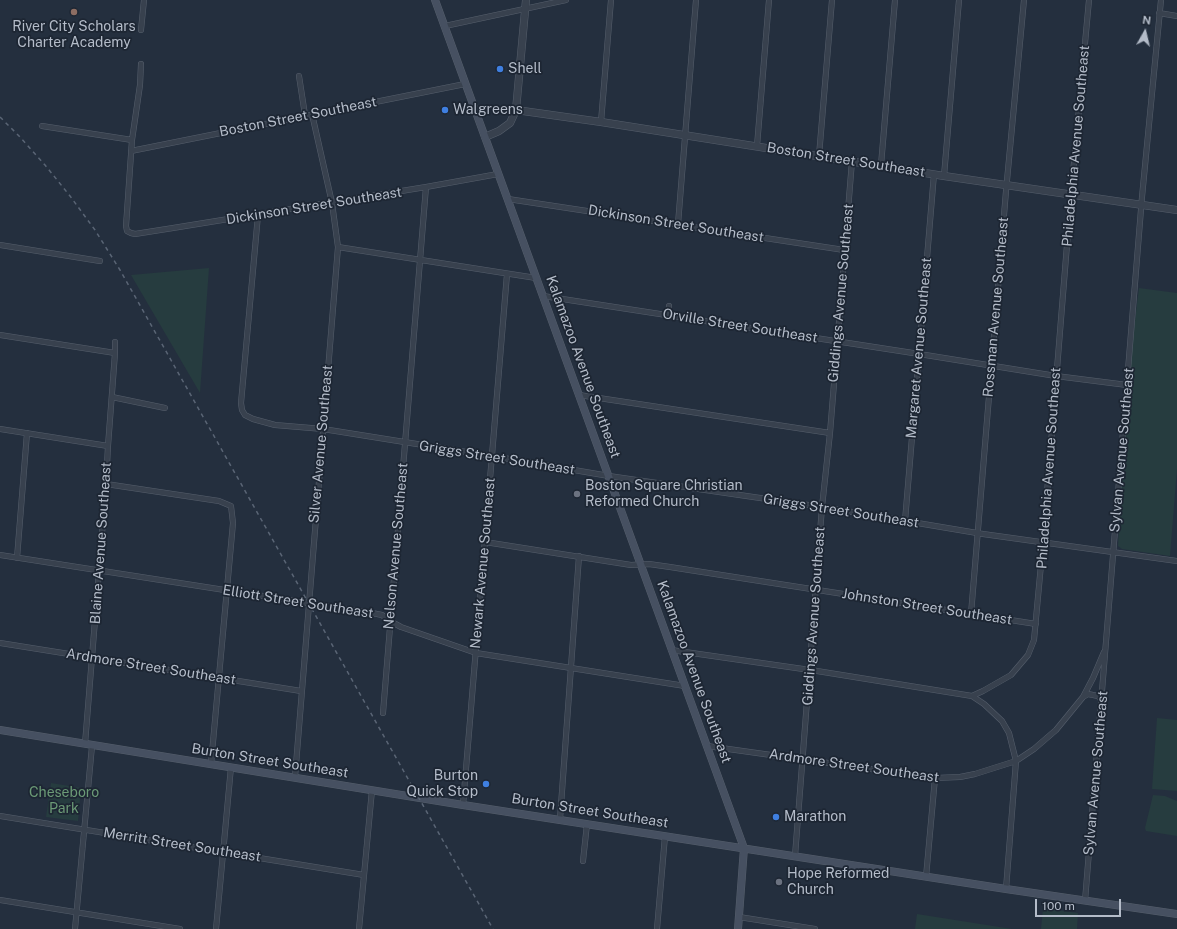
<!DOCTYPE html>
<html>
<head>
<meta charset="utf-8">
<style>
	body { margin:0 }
	#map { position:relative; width:1177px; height:929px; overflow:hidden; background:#242f3e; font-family:"Public Sans",sans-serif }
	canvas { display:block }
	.north { position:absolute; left:1125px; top:12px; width:40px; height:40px; -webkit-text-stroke:3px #1d2633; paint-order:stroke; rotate:8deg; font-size:11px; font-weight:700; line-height:16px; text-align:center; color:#b4bcc9 }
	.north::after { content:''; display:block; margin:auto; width:14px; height:18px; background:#b4bcc9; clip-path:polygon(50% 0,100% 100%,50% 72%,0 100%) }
	.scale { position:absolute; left:1035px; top:899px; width:86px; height:18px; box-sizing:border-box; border:2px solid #b4bcc9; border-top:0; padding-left:5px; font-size:12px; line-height:14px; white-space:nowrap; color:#b4bcc9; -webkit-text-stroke:3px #1d2633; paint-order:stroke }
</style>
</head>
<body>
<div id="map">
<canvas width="1177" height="929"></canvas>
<div class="north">N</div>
<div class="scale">100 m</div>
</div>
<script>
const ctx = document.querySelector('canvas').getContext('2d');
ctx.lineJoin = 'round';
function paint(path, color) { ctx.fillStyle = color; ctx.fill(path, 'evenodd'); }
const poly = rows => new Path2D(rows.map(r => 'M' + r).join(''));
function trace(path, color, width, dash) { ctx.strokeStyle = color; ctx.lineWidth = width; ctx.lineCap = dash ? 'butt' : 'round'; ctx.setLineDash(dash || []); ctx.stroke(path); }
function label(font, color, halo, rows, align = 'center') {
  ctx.font = font + ' "Public Sans",sans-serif'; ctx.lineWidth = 3.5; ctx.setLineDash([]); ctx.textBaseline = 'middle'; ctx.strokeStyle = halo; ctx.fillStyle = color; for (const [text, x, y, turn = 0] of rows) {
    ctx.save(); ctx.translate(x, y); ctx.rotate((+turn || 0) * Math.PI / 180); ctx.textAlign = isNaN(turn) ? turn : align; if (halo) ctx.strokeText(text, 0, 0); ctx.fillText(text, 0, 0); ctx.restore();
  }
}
paint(poly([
	[209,268,200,393,131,275],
	[1139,288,1177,293,1177,469,1170,556,1122,549,1118,546,1126,393],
	[1157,718,1177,720,1177,791,1152,789],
	[51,783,81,788,78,821,46,817],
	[1153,795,1165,796,1177,801,1177,836,1146,831,1145,828],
	[1043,908,1078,913,1077,929,1041,929],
	[917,914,1012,929,915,929]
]), '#263c3f');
const minor = poly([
	[1159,13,1177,16],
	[445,26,566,0],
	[141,30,144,0],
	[141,64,140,85,132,140,126,226,127,231,131,233,135,234,173,228,426,187,498,174],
	[299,76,305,115],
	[601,122,611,0],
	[42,126,132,140],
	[757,146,769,0],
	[131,151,465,84],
	[819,156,832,0],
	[881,165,895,0],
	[944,176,959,0],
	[508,199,844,250],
	[258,215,241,403,242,410,245,415,253,419,275,425,323,429,492,456,609,476,822,507,983,534,1177,561],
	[678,224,696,0],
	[0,245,100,261],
	[338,247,536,278],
	[543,296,913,353,1056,376,1127,385],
	[668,316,669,306],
	[0,335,115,353],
	[579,395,830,433],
	[112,397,165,408],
	[0,429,108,446],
	[106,484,219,501,231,506,233,523,211,764],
	[905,521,934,174],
	[485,542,631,565,649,564,670,567,1036,624],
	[0,555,372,613,382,615,390,621,401,627,476,653,685,686],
	[17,558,27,433],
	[971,614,1006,191,1024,0],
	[0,643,301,691],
	[671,650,817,671,972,696,984,704,1002,721,1009,733,1016,761,1006,889],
	[972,696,983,691,1011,675,1028,655,1034,640,1043,543,1071,195,1089,0],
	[1083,697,1088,694,1098,696,1102,701],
	[383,713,426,187],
	[85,744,106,484,108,446,115,353,115,342],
	[707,746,935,778,960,777,975,774,1016,761,1034,749,1056,730,1083,697,1093,678,1104,652],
	[295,777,338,247,332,203,312,114],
	[463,805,507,274],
	[0,816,364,875],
	[560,819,579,556],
	[795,856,822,507,830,433,852,161],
	[583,861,587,824],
	[926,877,935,778],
	[0,900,180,929],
	[1085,901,1142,197,1161,0],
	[739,917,815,929],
	[75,929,92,746],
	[216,929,231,767],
	[359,929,372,790],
	[657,929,665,836]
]);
const tertiary = poly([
	[516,110,601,122,944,176,1177,210],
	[485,137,499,131,510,123,516,110,526,0]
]);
const secondary = poly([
	[435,0,744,848,738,929],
	[0,730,463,805,1006,889,1177,914]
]);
trace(minor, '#565f6c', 6);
trace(tertiary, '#565f6c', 8);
trace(secondary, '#565f6c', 8);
trace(minor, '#38414e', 5);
trace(tertiary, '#38414e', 7);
trace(secondary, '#465061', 7);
trace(poly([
	[0,117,19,136,45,165,70,196,95,230,120,270,493,929]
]), '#5a6575', 1.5, [4, 4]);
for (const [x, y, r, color] of [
	[74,12,4,"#8d6e63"],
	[500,69,4,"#3f7fe0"],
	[445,110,4,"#3f7fe0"],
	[577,494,4,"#6b7280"],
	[486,784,4,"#3f7fe0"],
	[776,817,4,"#3f7fe0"],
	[779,882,4,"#6b7280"]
]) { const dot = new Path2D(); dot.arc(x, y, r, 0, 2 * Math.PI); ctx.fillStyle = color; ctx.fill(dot); trace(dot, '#1d2633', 1.5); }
label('14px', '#b4bcc9', '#1d2633', [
	["River City Scholars",74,27,"center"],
	["Charter Academy",74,43,"center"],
	["Shell",508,69],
	["Walgreens",453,110],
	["Boston Square Christian",585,486],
	["Reformed Church",585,502],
	["Burton",478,776,"right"],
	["Quick Stop",478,792,"right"],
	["Marathon",784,817],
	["Hope Reformed",787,874],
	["Church",787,890]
], 'left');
label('14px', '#b4bcc9', '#1d2633', [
	["Boston Street Southeast",298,117,-11],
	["Philadelphia Avenue Southeast",1076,146,-85],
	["Boston Street Southeast",846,160,9],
	["Dickinson Street Southeast",314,206,-9],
	["Dickinson Street Southeast",676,224,9],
	["Giddings Avenue Southeast",841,293,-85],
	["Rossman Avenue Southeast",996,307,-85],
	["Orville Street Southeast",740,326,9],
	["Margaret Avenue Southeast",919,348,-85],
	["Kalamazoo Avenue Southeast",583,367,70],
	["Silver Avenue Southeast",321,444,-85],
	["Sylvan Avenue Southeast",1122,450,-85],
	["Griggs Street Southeast",497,458,9],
	["Philadelphia Avenue Southeast",1049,468,-86],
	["Griggs Street Southeast",841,511,9],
	["Blaine Avenue Southeast",101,543,-86],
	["Nelson Avenue Southeast",396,546,-85],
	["Newark Avenue Southeast",483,563,-85],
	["Elliott Street Southeast",298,602,9],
	["Johnston Street Southeast",927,607,9],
	["Giddings Avenue Southeast",814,616,-86],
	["Ardmore Street Southeast",151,667,9],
	["Kalamazoo Avenue Southeast",694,672,70],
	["Burton Street Southeast",270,761,9],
	["Ardmore Street Southeast",854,766,8],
	["Sylvan Avenue Southeast",1096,773,-85],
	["Burton Street Southeast",590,811,9],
	["Merritt Street Southeast",182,845,9]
]);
label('14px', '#6b9a76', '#1d2633', [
	["Cheseboro",64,793],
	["Park",64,809]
]);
</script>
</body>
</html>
